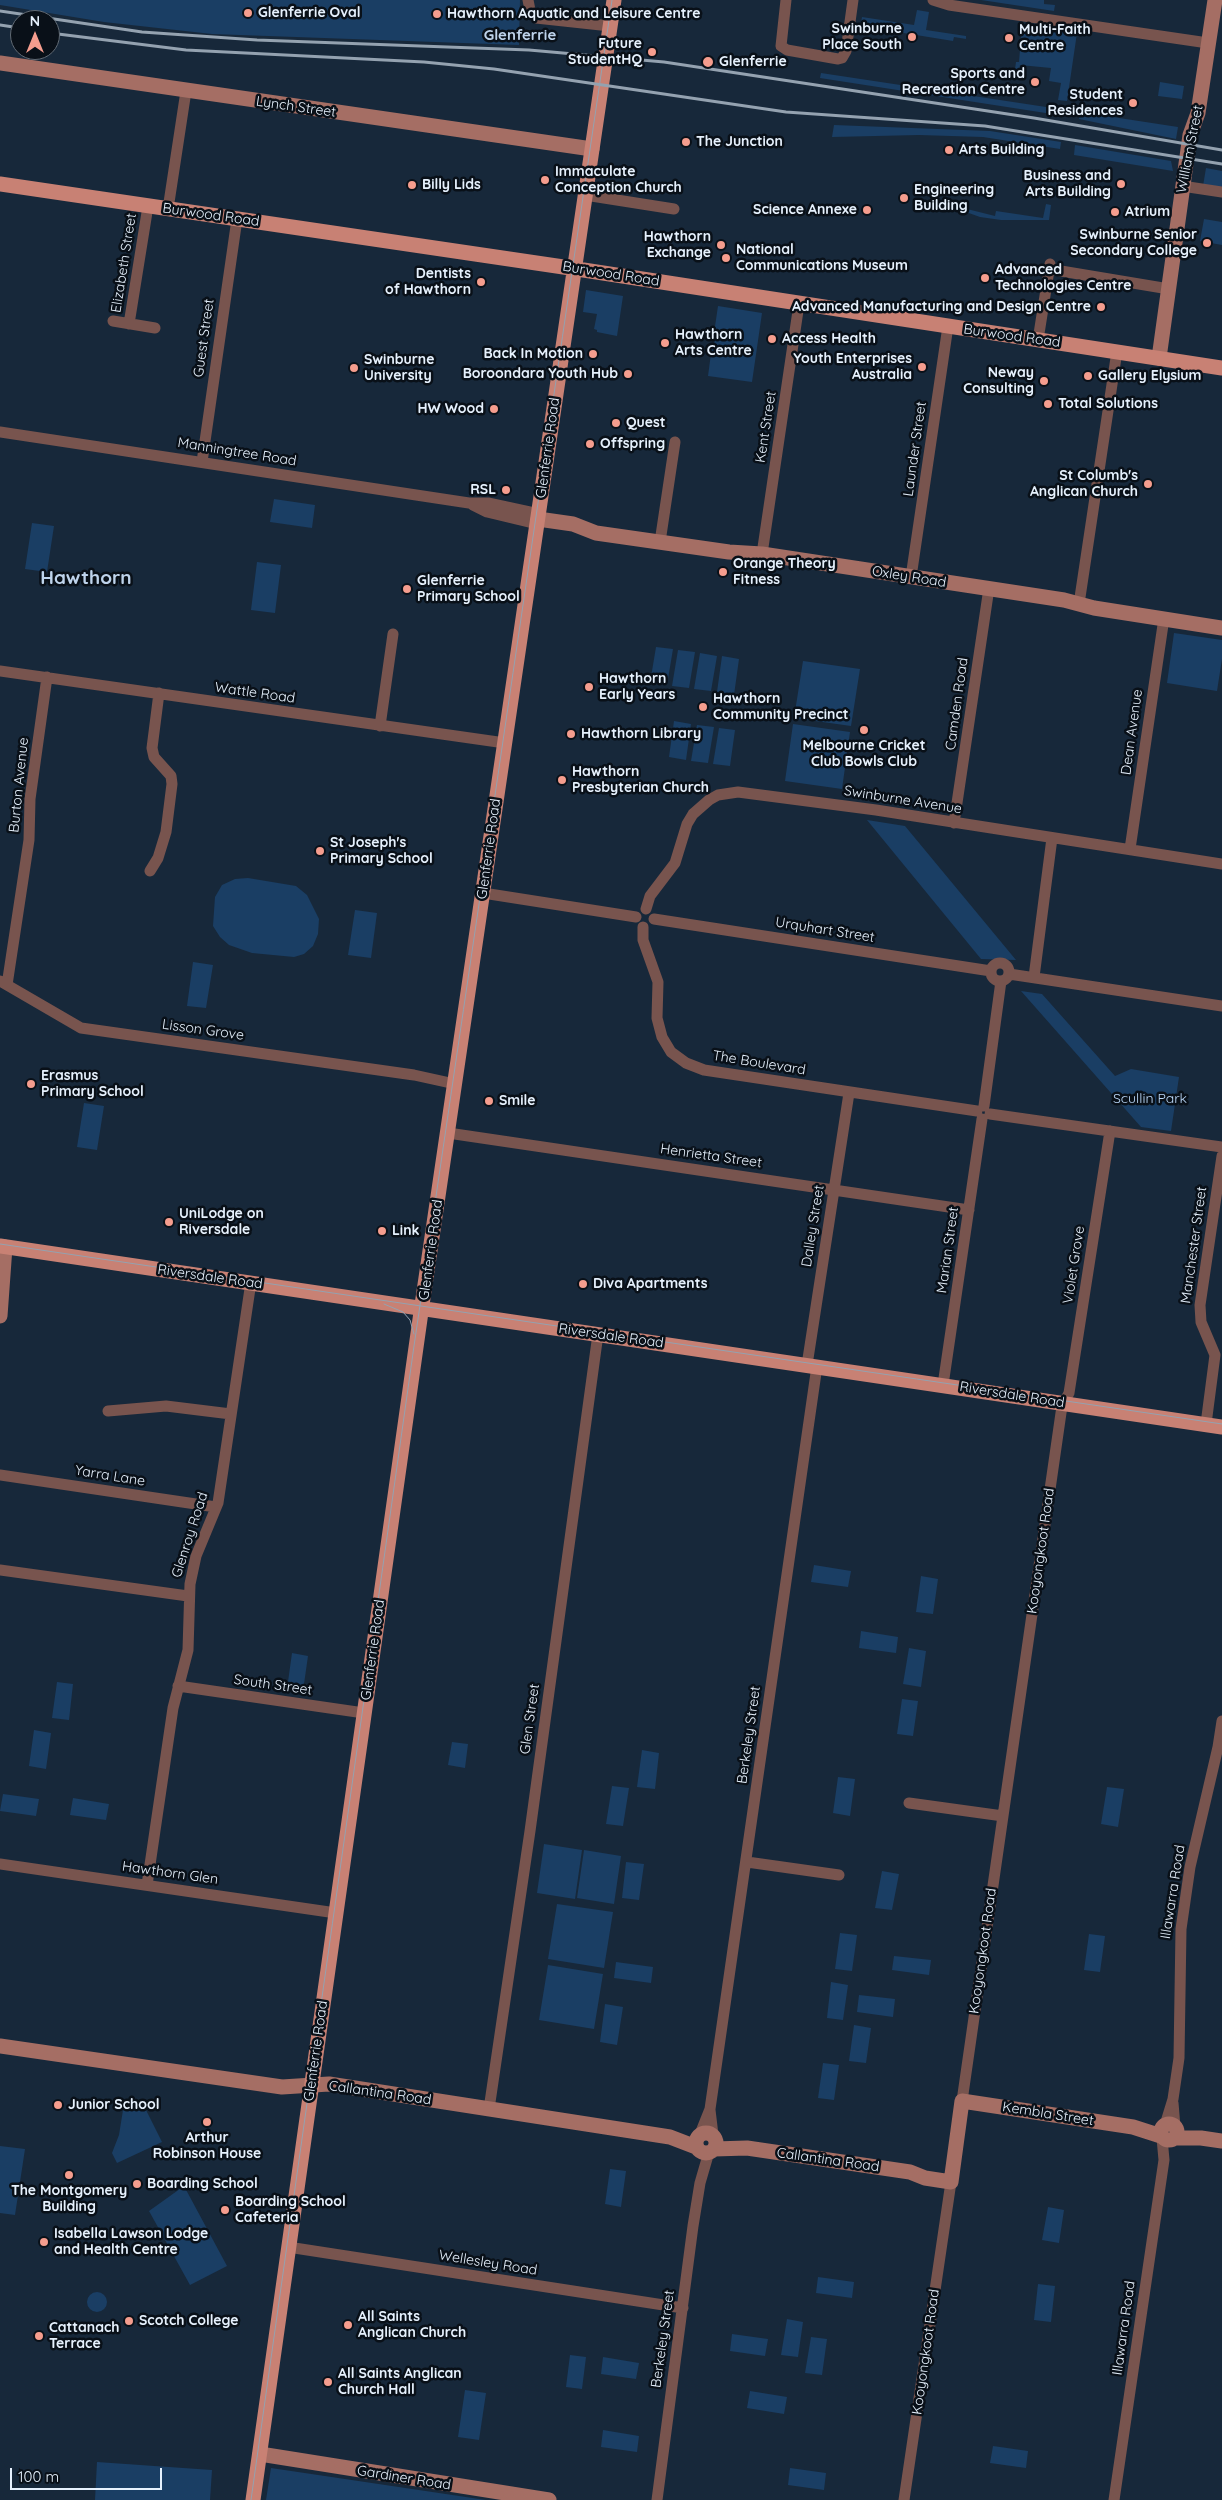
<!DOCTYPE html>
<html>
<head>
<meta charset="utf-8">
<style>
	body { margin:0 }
	#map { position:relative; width:1222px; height:2500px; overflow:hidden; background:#17283a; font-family:Quicksand,sans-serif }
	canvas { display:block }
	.north { position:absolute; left:10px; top:10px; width:50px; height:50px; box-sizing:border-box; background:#091018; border:1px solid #616a74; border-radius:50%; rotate:0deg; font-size:14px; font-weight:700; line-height:20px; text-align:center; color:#e6f1fd }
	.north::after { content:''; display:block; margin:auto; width:18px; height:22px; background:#f59d8e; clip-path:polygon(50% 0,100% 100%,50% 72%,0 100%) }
	.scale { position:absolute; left:10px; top:2468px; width:152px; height:22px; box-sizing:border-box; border:2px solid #e6f1fd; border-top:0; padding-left:6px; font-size:15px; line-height:18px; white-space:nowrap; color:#e6f1fd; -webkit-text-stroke:4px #091018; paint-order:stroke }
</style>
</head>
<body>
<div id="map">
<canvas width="1222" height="2500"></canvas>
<div class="north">N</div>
<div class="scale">100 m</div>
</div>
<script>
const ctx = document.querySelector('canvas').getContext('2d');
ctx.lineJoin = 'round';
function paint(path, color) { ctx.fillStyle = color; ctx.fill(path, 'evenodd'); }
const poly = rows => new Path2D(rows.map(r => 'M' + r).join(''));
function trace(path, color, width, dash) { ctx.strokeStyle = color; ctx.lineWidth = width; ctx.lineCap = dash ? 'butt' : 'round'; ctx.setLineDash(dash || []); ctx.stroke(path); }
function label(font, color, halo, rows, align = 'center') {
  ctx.font = font + ' Quicksand,sans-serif'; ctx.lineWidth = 5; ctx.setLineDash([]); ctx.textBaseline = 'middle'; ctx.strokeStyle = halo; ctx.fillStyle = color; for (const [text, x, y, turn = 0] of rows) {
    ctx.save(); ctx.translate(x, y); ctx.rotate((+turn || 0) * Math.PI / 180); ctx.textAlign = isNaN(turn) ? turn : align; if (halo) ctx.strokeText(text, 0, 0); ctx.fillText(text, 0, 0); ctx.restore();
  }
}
paint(poly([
	[0,0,520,0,519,45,212,34,104,22,0,5],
	[981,0,1044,0,1044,4,1055,5,1054,11],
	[917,10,929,12,926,30,966,36,966,39,954,37,953,41,873,28,873,25,861,23,862,17,914,25],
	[1022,25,1077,33,1067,101,1058,100,1061,83,1049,81,1051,68,1020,65,1019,70,1015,69,1016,62,1019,62],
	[821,73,1066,110,1065,116,820,78],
	[1160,82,1184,86,1182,99,1158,96],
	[1080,112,1178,127,1176,139,1079,119],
	[834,125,990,131,1061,142,1060,149,983,137,919,135,832,137],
	[1075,145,1171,161,1173,171,1074,155],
	[1206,168,1222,171,1222,189,1203,186],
	[1046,204,1051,205,1049,220,1001,220,980,217,966,212,967,209,995,216,996,211,1043,218],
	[1204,219,1222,222,1222,245,1200,241],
	[586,290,623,296,617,336,597,332,597,330,594,329,597,314,583,312],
	[718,306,762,313,752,382,708,376,712,346,714,346,715,340,713,340],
	[274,499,315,505,312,528,270,522],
	[32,523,54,526,47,572,25,569],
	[257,562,281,565,275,613,251,610],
	[1174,633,1222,640,1222,659,1217,691,1167,683],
	[656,647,673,649,667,685,650,683],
	[678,650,695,652,689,688,672,686],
	[700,653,717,656,711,691,694,689],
	[722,656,739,659,734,695,717,692],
	[803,661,860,669,851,726,794,718],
	[674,721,691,724,686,760,669,757],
	[793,724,850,732,842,789,785,781],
	[697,725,714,727,708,763,691,761],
	[719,728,735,730,730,766,713,764],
	[867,820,905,826,1016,960,981,959],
	[248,878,296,886,307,895,319,919,318,934,313,946,304,954,294,957,252,953,229,945,220,937,213,926,215,897,222,885,235,879],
	[355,910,377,913,371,958,348,955],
	[193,962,213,965,206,1008,187,1006],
	[1021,991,1042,994,1115,1076,1131,1069,1179,1077,1171,1131,1141,1127],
	[84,1103,104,1106,97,1150,77,1147],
	[814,1565,851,1571,848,1587,811,1582],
	[921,1576,938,1579,933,1614,916,1612],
	[861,1631,898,1637,896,1653,859,1648],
	[909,1648,926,1651,921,1687,903,1684],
	[292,1653,308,1656,303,1691,287,1689],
	[57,1682,73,1684,69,1720,52,1718],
	[902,1699,918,1701,913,1736,897,1734],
	[34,1730,51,1733,46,1769,29,1766],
	[452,1742,468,1744,465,1768,448,1765],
	[642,1750,659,1753,655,1789,637,1787],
	[838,1777,855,1779,850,1816,833,1813],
	[612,1786,629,1788,623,1826,606,1824],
	[1107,1787,1124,1789,1118,1827,1101,1824],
	[3,1794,39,1799,36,1816,0,1811],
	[73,1798,109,1804,106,1820,70,1815],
	[544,1844,582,1850,575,1899,537,1893],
	[584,1850,621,1856,614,1904,577,1898],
	[626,1862,644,1864,639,1900,622,1898],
	[882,1871,899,1874,892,1910,875,1908],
	[557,1904,613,1912,604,1968,548,1959],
	[840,1933,857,1935,852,1971,835,1969],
	[1089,1934,1105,1936,1100,1972,1084,1970],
	[894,1956,931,1960,929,1975,892,1970],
	[616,1962,653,1967,651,1983,614,1978],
	[548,1965,603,1974,594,2029,539,2020],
	[831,1982,848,1985,843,2020,827,2018],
	[859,1995,895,1999,893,2017,857,2012],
	[605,2004,623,2007,617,2045,600,2042],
	[854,2025,871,2028,866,2063,849,2061],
	[823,2063,839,2065,834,2100,818,2098],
	[143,2104,162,2142,117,2163,112,2153,119,2135,123,2110],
	[0,2146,25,2149,15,2215,0,2213],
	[610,2169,626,2171,621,2207,605,2204],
	[184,2186,227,2266,190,2285,149,2211],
	[1048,2207,1064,2210,1059,2243,1042,2240],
	[818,2277,854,2282,852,2298,816,2293],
	[1038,2284,1055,2286,1051,2322,1034,2320],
	'87 2302a10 10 0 1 1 20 0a10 10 0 1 1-20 0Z',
	[787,2319,803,2322,798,2357,781,2355],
	[732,2334,768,2339,765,2356,730,2351],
	[811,2337,827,2339,822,2375,805,2373],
	[570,2355,586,2357,582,2389,566,2387],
	[603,2357,639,2363,636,2379,601,2374],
	[465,2390,486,2393,479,2440,458,2437],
	[750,2391,787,2397,784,2414,747,2408],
	[603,2430,639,2436,637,2452,601,2447],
	[993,2446,1028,2451,1026,2468,990,2463],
	[97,2462,212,2470,210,2500,95,2500],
	[271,2468,486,2500,266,2500],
	[790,2468,826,2473,824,2490,788,2485]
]), '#1a3e64');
trace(poly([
	[528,0,530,10,536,18,610,26],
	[786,0,781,46,787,50,838,59,842,58,846,51,853,0],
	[933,0,949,5,1208,43],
	[1182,186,1222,192],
	[585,195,674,209],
	[168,209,186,91],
	[1049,269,1169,289],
	[113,321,155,328],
	[129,324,148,206],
	[1038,340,1050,264],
	[0,432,469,503,488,503,539,514],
	[202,462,237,219],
	[473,505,487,512,537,524],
	[660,542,675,442],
	[762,554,799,304],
	[911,577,948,326],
	[1079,604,1117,351],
	[0,671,505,743],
	[380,726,393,634],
	[954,823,989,588],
	[1130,849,1164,618],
	[150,871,158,858,166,832,172,784,171,776,154,757,152,748,159,693],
	[483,893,636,917],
	[646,909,650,896,675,863,687,824,693,814,709,800,718,795,738,792,876,810,1222,864],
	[654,919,991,971],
	[643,927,643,940,658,982,657,1018,662,1037,671,1052,686,1063,704,1070,977,1111],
	'991 972a9 9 0 1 1 18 0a9 9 0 1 1-18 0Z',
	[1009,974,1222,1006],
	[1034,977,1052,838],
	[0,981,81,1028,414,1075,455,1084],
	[7,985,29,840,30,799,47,677],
	[984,1106,1001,981],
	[990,1114,1222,1147],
	[448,1133,969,1210],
	[807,1365,849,1093],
	[943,1385,982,1119],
	[108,1411,166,1406,231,1414],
	[1206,1424,1215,1355,1201,1322,1200,1305,1222,1156],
	[0,1475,216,1507],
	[0,1570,188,1596],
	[178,1686,364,1713],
	[909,1803,1003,1816],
	[747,1862,839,1875],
	[0,1864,336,1913],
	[147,1885,173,1708,188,1650,190,1584,196,1556,218,1503,251,1282],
	[962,2101,1062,1406,1069,1393,1110,1131],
	[1173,2103,1175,2127],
	[489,2109,530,1831,598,1334],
	[710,2110,713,2135],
	[1165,2125,1173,2099,1179,2058,1181,1929,1190,1867,1218,1747,1222,1721],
	[700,2134,710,2109,817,1366],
	[288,2247,683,2308],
	[657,2500,693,2226,700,2183,709,2152],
	[904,2500,951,2182],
	[1114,2500,1164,2160,1162,2138]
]), '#78544e', 11);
trace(poly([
	[0,63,592,149],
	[1159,358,1190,135,1198,113,1215,0],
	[538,519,573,524,596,533,729,552,762,554,1064,600,1094,608,1222,628],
	[0,1316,5,1247],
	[0,2046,282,2087,329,2084,670,2137,696,2147],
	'1161 2132a8 8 0 1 1 16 0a8 8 0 1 1-16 0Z',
	'696 2143a10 10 0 1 1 20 0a10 10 0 1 1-20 0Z',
	[1175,2138,1201,2138,1222,2141],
	[714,2149,747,2148,910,2172,925,2178,951,2182,962,2101,1133,2127,1161,2136],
	[260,2454,549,2500]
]), '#a56e64', 15);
trace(poly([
	[0,184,577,269,1222,368],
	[0,1246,1222,1427],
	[253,2500,422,1305,614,0]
]), '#c88174', 15);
trace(poly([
	[0,1244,1222,1424],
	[384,1304,403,1312,410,1320,414,1334],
	[251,2500,414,1346,612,0]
]), '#94a2b0', 1);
trace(poly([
	[0,11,142,32,257,40,529,50,664,62,1034,118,1222,150],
	[0,25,20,28],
	[50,33,186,50,424,62,494,69,786,112,985,126,1222,164]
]), '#94a2b0', 3);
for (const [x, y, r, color] of [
	[248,13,5,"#f59d8e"],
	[437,14,5,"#f59d8e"],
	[912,37,5,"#f59d8e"],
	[1009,38,5,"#f59d8e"],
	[652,52,5,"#f59d8e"],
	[708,62,6,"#f59d8e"],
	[1035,82,5,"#f59d8e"],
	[1133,103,5,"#f59d8e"],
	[686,142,5,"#f59d8e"],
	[949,150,5,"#f59d8e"],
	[545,180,5,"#f59d8e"],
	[1121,184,5,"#f59d8e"],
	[412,185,5,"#f59d8e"],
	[904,198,5,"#f59d8e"],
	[867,210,5,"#f59d8e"],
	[1115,212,5,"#f59d8e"],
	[1207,243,5,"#f59d8e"],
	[721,245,5,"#f59d8e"],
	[726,258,5,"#f59d8e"],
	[985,278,5,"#f59d8e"],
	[481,282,5,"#f59d8e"],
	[1101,307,5,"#f59d8e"],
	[772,339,5,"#f59d8e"],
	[665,343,5,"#f59d8e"],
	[593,354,5,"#f59d8e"],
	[922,367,5,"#f59d8e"],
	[354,368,5,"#f59d8e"],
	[628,374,5,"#f59d8e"],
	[1088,376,5,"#f59d8e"],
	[1044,381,5,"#f59d8e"],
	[1048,404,5,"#f59d8e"],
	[494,409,5,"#f59d8e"],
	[616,423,5,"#f59d8e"],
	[590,444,5,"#f59d8e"],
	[1148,484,5,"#f59d8e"],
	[506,490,5,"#f59d8e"],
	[723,572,5,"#f59d8e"],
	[407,589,5,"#f59d8e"],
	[589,687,5,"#f59d8e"],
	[703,707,5,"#f59d8e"],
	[864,730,5,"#f59d8e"],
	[571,734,5,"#f59d8e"],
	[562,780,5,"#f59d8e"],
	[320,851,5,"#f59d8e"],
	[31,1084,5,"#f59d8e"],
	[489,1101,5,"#f59d8e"],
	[169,1222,5,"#f59d8e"],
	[382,1231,5,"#f59d8e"],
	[583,1284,5,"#f59d8e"],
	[58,2105,5,"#f59d8e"],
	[207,2122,5,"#f59d8e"],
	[69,2175,5,"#f59d8e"],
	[137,2184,5,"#f59d8e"],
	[225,2210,5,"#f59d8e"],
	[44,2242,5,"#f59d8e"],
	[129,2321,5,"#f59d8e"],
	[348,2325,5,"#f59d8e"],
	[39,2336,5,"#f59d8e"],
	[328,2382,5,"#f59d8e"]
]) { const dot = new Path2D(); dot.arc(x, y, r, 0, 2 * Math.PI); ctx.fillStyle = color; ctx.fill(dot); trace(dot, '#091018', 2); }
label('bold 14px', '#e6f1fd', '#091018', [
	["Glenferrie Oval",258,13],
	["Hawthorn Aquatic and Leisure Centre",447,14],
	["Swinburne",902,29,"right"],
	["Place South",902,45,"right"],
	["Multi-Faith",1019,30],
	["Centre",1019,46],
	["Future",642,44,"right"],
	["StudentHQ",642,60,"right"],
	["Glenferrie",719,62],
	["Sports and",1025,74,"right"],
	["Recreation Centre",1025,90,"right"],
	["Student",1123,95,"right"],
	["Residences",1123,111,"right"],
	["The Junction",696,142],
	["Arts Building",959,150],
	["Immaculate",555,172],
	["Conception Church",555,188],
	["Business and",1111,176,"right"],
	["Arts Building",1111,192,"right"],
	["Billy Lids",422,185],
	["Engineering",914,190],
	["Building",914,206],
	["Science Annexe",857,210,"right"],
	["Atrium",1125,212],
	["Swinburne Senior",1197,235,"right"],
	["Secondary College",1197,251,"right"],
	["Hawthorn",711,237,"right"],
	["Exchange",711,253,"right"],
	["National",736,250],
	["Communications Museum",736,266],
	["Advanced",995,270],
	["Technologies Centre",995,286],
	["Dentists",471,274,"right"],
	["of Hawthorn",471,290,"right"],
	["Advanced Manufacturing and Design Centre",1091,307,"right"],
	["Hawthorn",675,335],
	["Arts Centre",675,351],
	["Access Health",782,339],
	["Back In Motion",583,354,"right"],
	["Youth Enterprises",912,359,"right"],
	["Australia",912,375,"right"],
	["Swinburne",364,360],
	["University",364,376],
	["Neway",1034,373,"right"],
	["Consulting",1034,389,"right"],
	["Boroondara Youth Hub",618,374,"right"],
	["Gallery Elysium",1098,376],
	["Total Solutions",1058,404],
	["HW Wood",484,409,"right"],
	["Quest",626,423],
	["Offspring",600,444],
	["St Columb's",1138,476,"right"],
	["Anglican Church",1138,492,"right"],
	["RSL",496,490,"right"],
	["Orange Theory",733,564],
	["Fitness",733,580],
	["Glenferrie",417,581],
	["Primary School",417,597],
	["Hawthorn",599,679],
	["Early Years",599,695],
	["Hawthorn",713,699],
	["Community Precinct",713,715],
	["Hawthorn Library",581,734],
	["Melbourne Cricket",864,746,"center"],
	["Club Bowls Club",864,762,"center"],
	["Hawthorn",572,772],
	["Presbyterian Church",572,788],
	["St Joseph's",330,843],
	["Primary School",330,859],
	["Erasmus",41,1076],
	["Primary School",41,1092],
	["Smile",499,1101],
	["UniLodge on",179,1214],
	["Riversdale",179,1230],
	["Link",392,1231],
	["Diva Apartments",593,1284],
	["Junior School",68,2105],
	["Arthur",207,2138,"center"],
	["Robinson House",207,2154,"center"],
	["Boarding School",147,2184],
	["The Montgomery",69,2191,"center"],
	["Building",69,2207,"center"],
	["Boarding School",235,2202],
	["Cafeteria",235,2218],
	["Isabella Lawson Lodge",54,2234],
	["and Health Centre",54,2250],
	["All Saints",358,2317],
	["Anglican Church",358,2333],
	["Scotch College",139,2321],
	["Cattanach",49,2328],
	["Terrace",49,2344],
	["All Saints Anglican",338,2374],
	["Church Hall",338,2390]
], 'left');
label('14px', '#e6f1fd', '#091018', [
	["Lynch Street",296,107,8],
	["William Street",1190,149,-79],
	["Burwood Road",211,215,8],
	["Elizabeth Street",124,263,-81],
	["Burwood Road",611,274,9],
	["Burwood Road",1012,336,8],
	["Guest Street",204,338,-82],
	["Kent Street",766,427,-81],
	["Glenferrie Road",548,448,-82],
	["Launder Street",915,449,-82],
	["Manningtree Road",237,452,9],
	["Oxley Road",909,577,9],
	["Wattle Road",255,693,8],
	["Camden Road",957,704,-82],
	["Dean Avenue",1132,732,-82],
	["Burton Avenue",19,785,-84],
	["Swinburne Avenue",903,800,9],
	["Glenferrie Road",489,849,-82],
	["Urquhart Street",825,930,9],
	["Lisson Grove",203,1030,8],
	["The Boulevard",759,1063,9],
	["Henrietta Street",711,1156,8],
	["Dalley Street",813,1226,-81],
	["Manchester Street",1194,1245,-82],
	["Glenferrie Road",431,1250,-82],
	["Marian Street",948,1250,-82],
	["Violet Grove",1074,1265,-81],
	["Riversdale Road",210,1277,8],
	["Riversdale Road",611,1336,8],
	["Riversdale Road",1012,1395,9],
	["Yarra Lane",110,1476,9],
	["Glenroy Road",190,1535,-72],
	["Kooyongkoot Road",1041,1551,-82],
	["Glenferrie Road",373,1650,-82],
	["South Street",273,1685,8],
	["Glen Street",530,1719,-82],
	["Berkeley Street",749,1735,-82],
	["Hawthorn Glen",170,1873,8],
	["Illawarra Road",1173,1892,-81],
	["Kooyongkoot Road",983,1951,-82],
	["Glenferrie Road",316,2051,-82],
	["Callantina Road",380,2093,8],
	["Kembla Street",1048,2114,9],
	["Callantina Road",828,2160,8],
	["Wellesley Road",488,2263,9],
	["Illawarra Road",1124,2328,-82],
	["Berkeley Street",663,2339,-82],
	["Kooyongkoot Road",926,2352,-82],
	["Gardiner Road",404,2478,9]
]);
label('14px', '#bbd8f9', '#091018', [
	["Scullin Park",1150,1099]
]);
label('bold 15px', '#bed3eb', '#091018', [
	["Glenferrie",520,35]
]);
label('bold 19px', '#bed3eb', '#091018', [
	["Hawthorn",86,578]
]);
</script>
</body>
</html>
